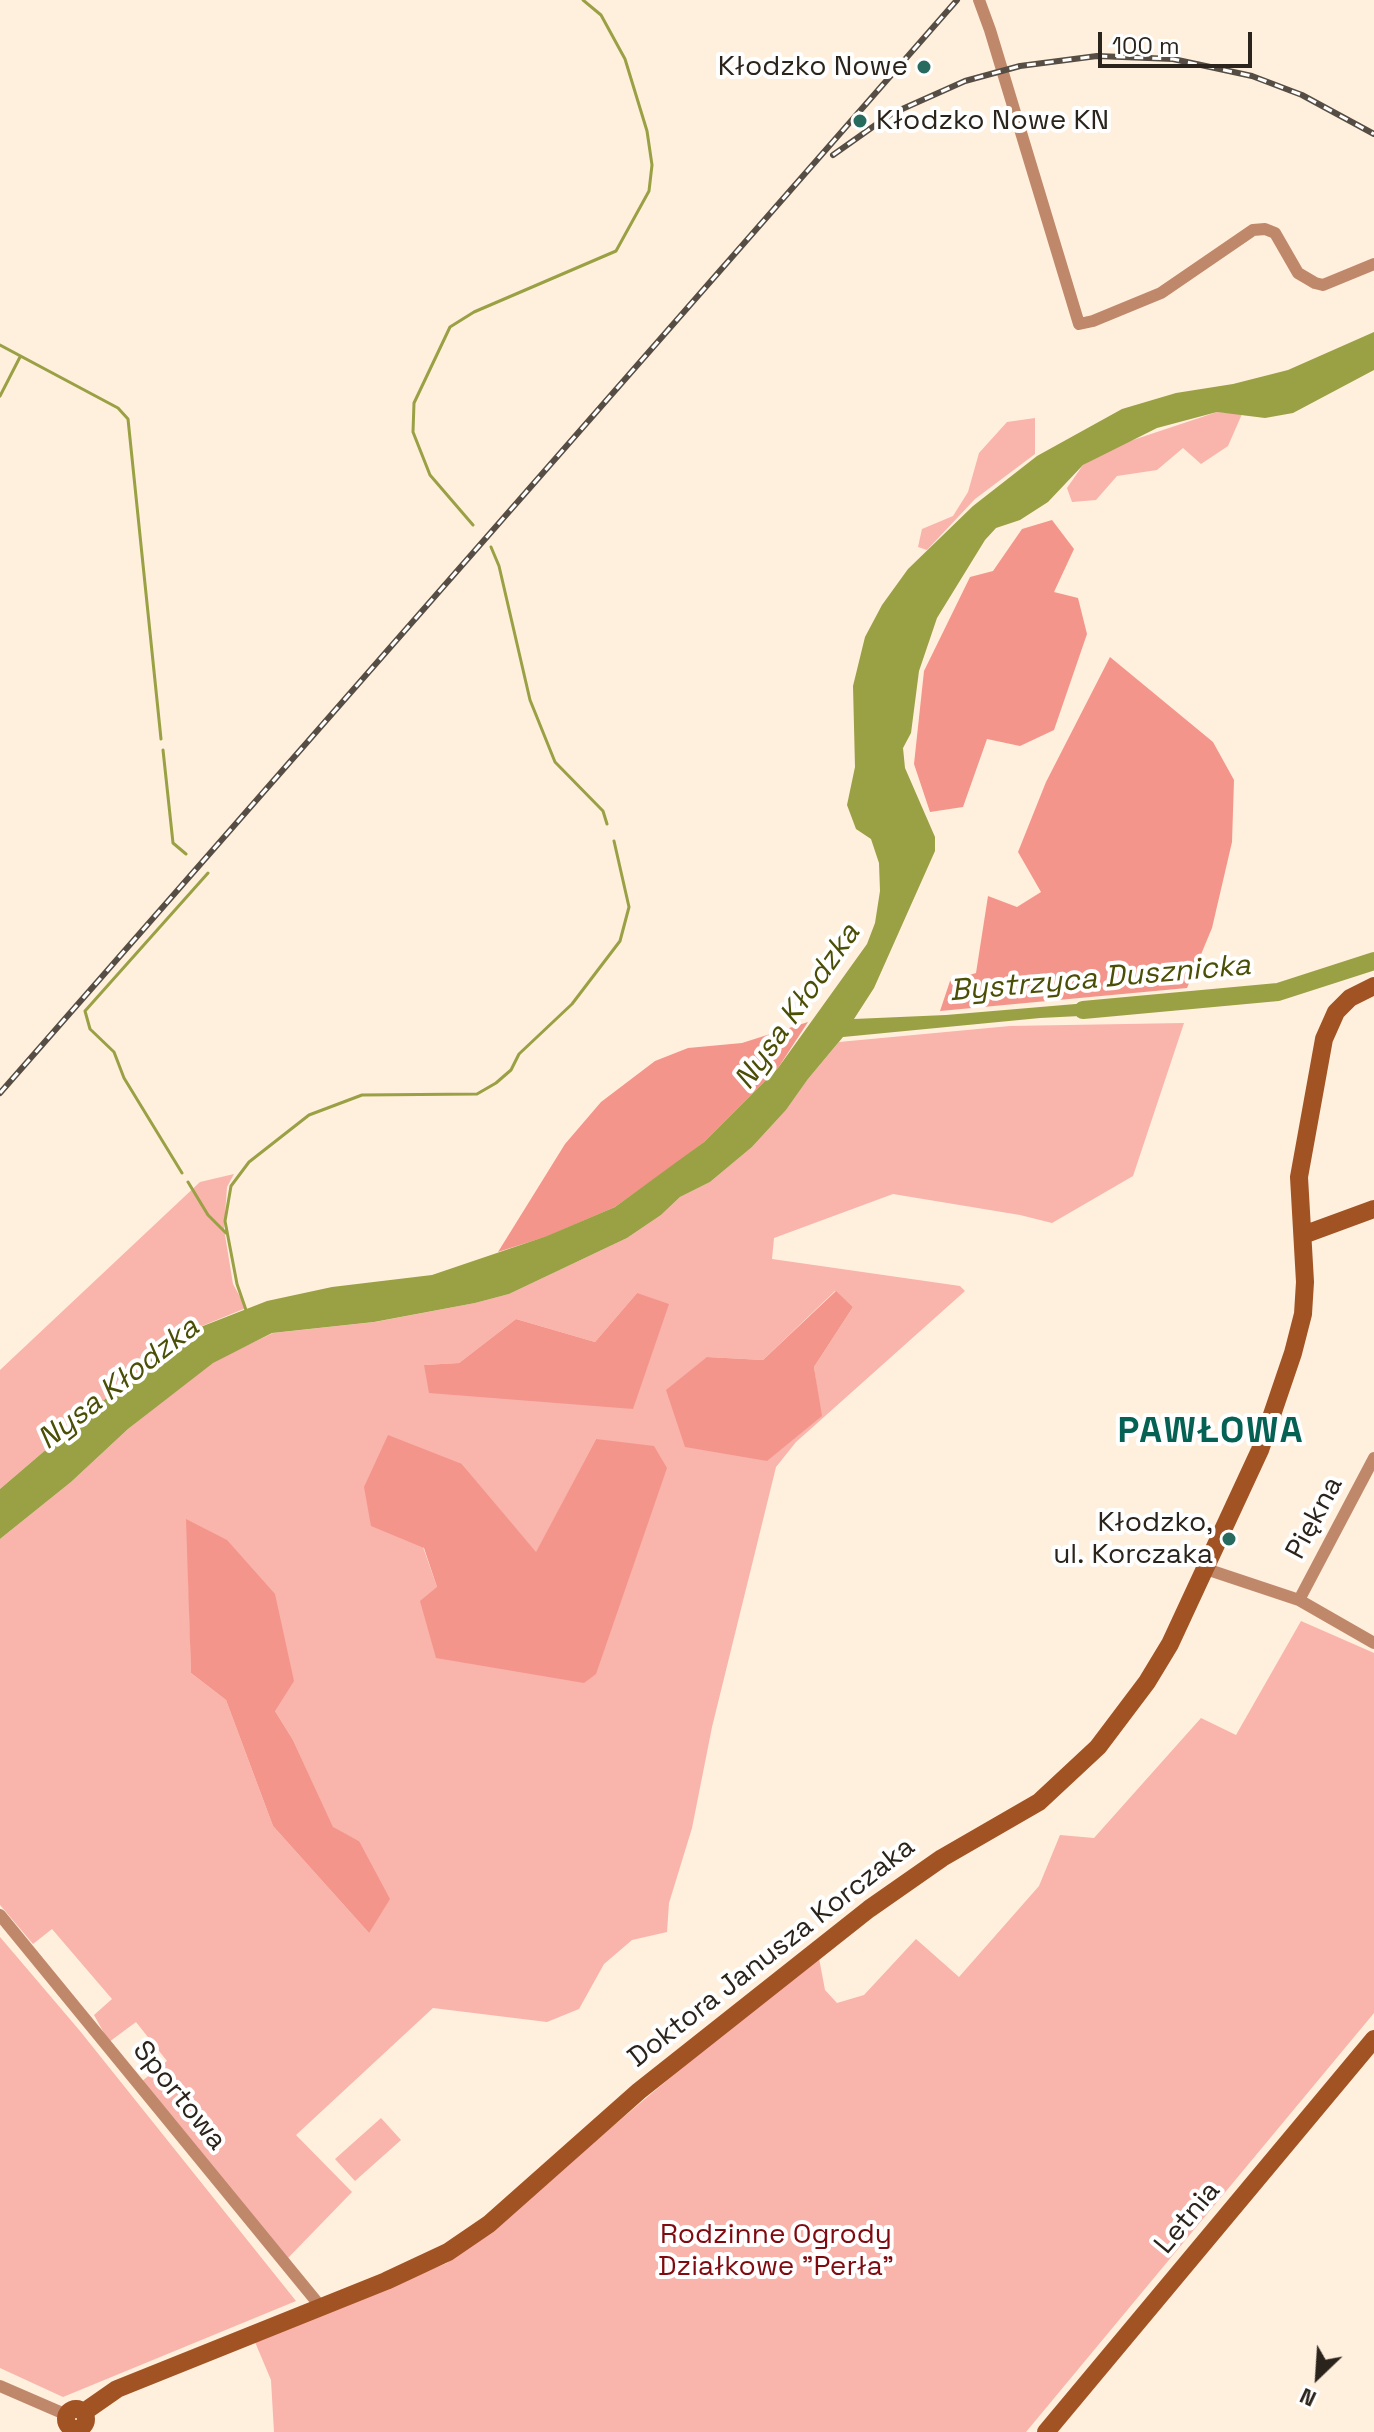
<!DOCTYPE html>
<html>
<head>
<meta charset="utf-8">
<style>
	body { margin:0 }
	#map { position:relative; width:1374px; height:2432px; overflow:hidden; background:#ffefdd; font-family:"Space Grotesk",sans-serif }
	canvas { display:block }
	.north { position:absolute; left:1278px; top:2336px; width:80px; height:80px; -webkit-text-stroke:6px #fff; paint-order:stroke; rotate:205deg; font-size:22px; font-weight:700; line-height:32px; text-align:center; color:#2b241c }
	.north::after { content:''; display:block; margin:auto; width:28px; height:36px; background:#2b241c; clip-path:polygon(50% 0,100% 100%,50% 72%,0 100%) }
	.scale { position:absolute; left:1098px; top:32px; width:154px; height:36px; box-sizing:border-box; border:4px solid #2b241c; border-top:0; padding-left:10px; font-size:24px; line-height:28px; white-space:nowrap; color:#2b241c; -webkit-text-stroke:6px #fff; paint-order:stroke }
</style>
</head>
<body>
<div id="map">
<canvas width="1374" height="2432"></canvas>
<div class="north">N</div>
<div class="scale">100 m</div>
</div>
<script>
const ctx = document.querySelector('canvas').getContext('2d');
ctx.lineJoin = 'round';
function paint(path, color) { ctx.fillStyle = color; ctx.fill(path, 'evenodd'); }
const poly = rows => new Path2D(rows.map(r => 'M' + r).join(''));
function trace(path, color, width, dash) { ctx.strokeStyle = color; ctx.lineWidth = width; ctx.lineCap = dash ? 'butt' : 'round'; ctx.setLineDash(dash || []); ctx.stroke(path); }
function label(font, color, halo, rows, align = 'center') {
  ctx.font = font + ' "Space Grotesk",sans-serif'; ctx.lineWidth = 8; ctx.setLineDash([]); ctx.textBaseline = 'middle'; ctx.strokeStyle = halo; ctx.fillStyle = color; for (const [text, x, y, turn = 0] of rows) {
    ctx.save(); ctx.translate(x, y); ctx.rotate((+turn || 0) * Math.PI / 180); ctx.textAlign = isNaN(turn) ? turn : align; if (halo) ctx.strokeText(text, 0, 0); ctx.fillText(text, 0, 0); ctx.restore();
  }
}
paint(poly([
	[1217,412,1242,414,1228,446,1201,464,1183,448,1157,470,1117,476,1096,500,1072,502,1067,488,1083,465,1121,444],
	[1035,418,1035,454,975,499,927,550,918,547,922,529,953,516,968,492,979,453,1007,422],
	[1184,1023,1133,1176,1052,1223,1020,1215,893,1194,774,1238,772,1259,960,1286,965,1291,796,1442,776,1467,712,1727,692,1828,669,1903,667,1932,632,1940,604,1964,579,2009,547,2022,433,2008,296,2135,352,2192,288,2258,141,2082,167,2061,136,2022,109,2042,94,2015,112,1999,52,1929,33,1944,0,1905,0,1539,71,1482,128,1429,213,1362,273,1333,375,1322,475,1303,509,1294,627,1238,661,1215,680,1197,710,1182,752,1147,786,1110,808,1079,839,1042,1010,1026],
	[835,1291,853,1307,814,1367,821,1416,766,1461,707,1357,763,1360],
	[637,1293,633,1409,424,1365,459,1363,516,1319,595,1342],
	[596,1439,584,1683,437,1587,423,1547,462,1464,536,1553],
	[187,1520,275,1711,293,1740,333,1828,359,1841,369,1933,273,1826,226,1700,191,1673],
	[234,1174,227,1187,224,1229,233,1284,246,1308,180,1335,0,1489,0,1370,200,1182],
	[1301,1621,1374,1653,1374,2013,1026,2432,274,2432,271,2380,255,2342,447,2263,492,2228,818,1953,825,1990,837,2003,864,1995,916,1939,959,1977,1039,1886,1060,1835,1094,1838,1201,1718,1236,1735],
	[0,1937,80,2031,296,2301,63,2397,0,2368],
	[381,2118,401,2140,355,2181,335,2159]
]), '#f9b4ac');
paint(poly([
	[1052,520,1074,549,1054,592,1078,598,1087,634,1054,730,1020,746,987,739,963,807,930,812,914,764,924,671,970,577,993,571,1022,529],
	[1110,657,1213,742,1234,780,1232,842,1212,928,1187,988,940,1011,950,981,976,973,988,896,1017,907,1041,892,1018,852,1046,782],
	[808,1022,778,1068,704,1142,674,1165,615,1207,548,1236,498,1252,565,1144,601,1102,655,1061,688,1048,742,1043],
	[836,1291,853,1307,814,1367,822,1416,767,1461,685,1447,666,1390,707,1357,763,1360],
	[637,1293,669,1304,633,1409,429,1393,424,1365,459,1363,516,1319,595,1342],
	[388,1435,462,1464,536,1552,596,1439,654,1446,667,1468,596,1674,584,1683,436,1658,420,1601,437,1587,424,1548,371,1526,364,1487],
	[186,1519,227,1540,275,1594,294,1681,275,1711,293,1740,333,1827,359,1841,390,1899,369,1933,273,1826,226,1700,191,1673]
]), '#f4958b');
paint(poly([
	[1374,332,1374,370,1293,413,1265,418,1217,412,1157,428,1083,465,1048,502,1020,520,996,528,985,540,937,618,919,671,911,733,903,748,905,768,935,837,935,851,874,988,854,1019,946,1015,1111,1001,1100,1015,1040,1018,843,1037,808,1079,786,1110,752,1147,710,1182,680,1197,661,1215,627,1238,509,1294,475,1303,374,1322,272,1333,213,1363,128,1429,71,1482,0,1539,0,1489,180,1335,267,1301,332,1287,432,1275,547,1236,615,1207,704,1142,778,1068,867,944,875,923,880,891,879,863,871,839,856,829,847,805,855,767,853,686,865,637,882,605,908,569,973,506,1037,456,1122,409,1176,393,1233,384,1288,370]
]), '#9aa044');
trace(poly([
	[0,345,118,408,128,419,161,739],
	[0,396,20,357],
	[473,525,430,475,413,432,414,403,450,327,474,312,616,251,649,191,652,165,647,131,625,59,601,15,583,0],
	[491,547,499,566,530,700,555,762,603,811,607,824],
	[163,750,173,843,186,854],
	[182,1173,124,1078,114,1052,90,1029,85,1011,208,873],
	[188,1182,208,1215,226,1233],
	[246,1310,237,1284,225,1221,231,1186,249,1162,309,1115,362,1095,477,1094,496,1083,511,1070,519,1054,572,1004,620,941,629,907,614,841]
]), '#9aa044', 3);
trace(poly([
	[1083,1010,1278,992,1374,961]
]), '#9aa044', 18);
trace(poly([
	[979,0,990,30,1079,324,1093,321,1161,293,1253,230,1265,229,1275,233,1298,273,1315,283,1323,285,1374,264],
	[1206,1569,1299,1600,1374,1643],
	[1299,1600,1374,1458],
	[0,1915,321,2307],
	[0,2386,67,2415]
]), '#c0886b', 12);
trace(poly([
	[1303,1235,1374,1209],
	'66 2419a10 10 0 1 1 20 0a10 10 0 1 1-20 0Z',
	[84,2412,117,2389,386,2281,448,2252,489,2224,639,2091,869,1909,942,1858,1039,1802,1098,1747,1147,1682,1170,1644,1260,1450,1293,1353,1303,1314,1305,1282,1299,1177,1324,1039,1336,1012,1350,998,1374,986],
	[1046,2432,1374,2039]
]), '#a25324', 18);
const rail = poly([
	[833,155,891,114,965,81,1020,66,1097,56,1173,59,1252,76,1302,95,1374,134],
	[0,1093,957,0]
]);
trace(rail, '#564e44', 6);
trace(rail, '#fff', 3, [9]);
for (const [x, y, r, color] of [
	[924,67,8,"#276b5e"],
	[860,121,8,"#276b5e"],
	[1229,1539,8,"#276b5e"]
]) { const dot = new Path2D(); dot.arc(x, y, r, 0, 2 * Math.PI); ctx.fillStyle = color; ctx.fill(dot); trace(dot, '#fff', 3); }
label('28px', '#2b241c', '#fff', [
	["Kłodzko Nowe",908,67],
	["Kłodzko Nowe KN",876,121,"left"],
	["Kłodzko,",1213,1523],
	["ul. Korczaka",1213,1555]
], 'right');
label('28px', '#2b241c', '#fff', [
	["Piękna",1315,1518,-62],
	["Doktora Janusza Korczaka",772,1953,-38],
	["Sportowa",179,2096,51],
	["Letnia",1188,2218,-50]
]);
label('28px', '#7f0b10', '#fff', [
	["Rodzinne Ogrody",776,2235],
	["Działkowe \"Perła\"",776,2267]
]);
label('italic 30px', '#4b4e05', '#fff', [
	["Bystrzyca Dusznicka",1100,979,-5],
	["Nysa Kłodzka",798,1007,-55],
	["Nysa Kłodzka",119,1384,-38]
]);
ctx.letterSpacing = '2px';
label('bold 36px', '#056153', '#fff', [
	["PAWŁOWA",1211,1432]
]);
ctx.letterSpacing = '0px';
</script>
</body>
</html>
